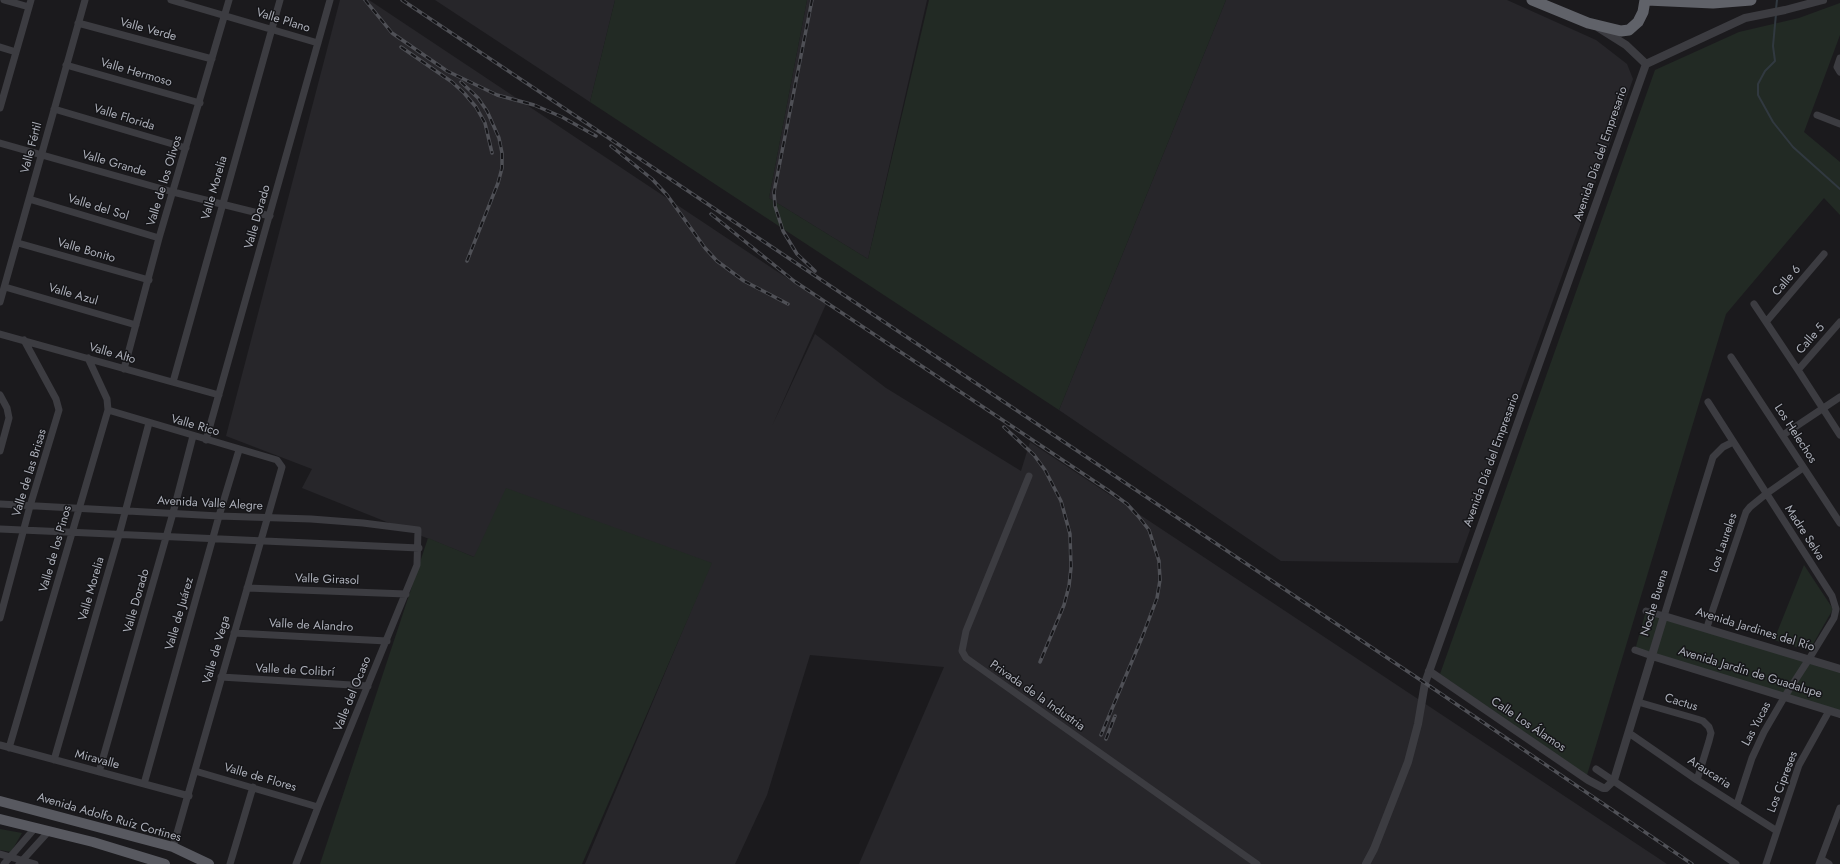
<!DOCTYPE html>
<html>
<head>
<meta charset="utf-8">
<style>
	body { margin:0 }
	canvas { display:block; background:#1b1a1d }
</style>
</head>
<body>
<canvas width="1840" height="864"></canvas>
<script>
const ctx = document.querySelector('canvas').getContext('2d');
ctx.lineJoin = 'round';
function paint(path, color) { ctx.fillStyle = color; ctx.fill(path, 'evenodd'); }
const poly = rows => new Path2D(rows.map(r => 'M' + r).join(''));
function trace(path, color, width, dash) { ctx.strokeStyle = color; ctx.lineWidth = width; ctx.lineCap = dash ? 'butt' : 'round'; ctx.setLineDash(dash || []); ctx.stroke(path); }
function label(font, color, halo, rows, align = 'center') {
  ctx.font = font + ' Jost,sans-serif'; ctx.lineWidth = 3; ctx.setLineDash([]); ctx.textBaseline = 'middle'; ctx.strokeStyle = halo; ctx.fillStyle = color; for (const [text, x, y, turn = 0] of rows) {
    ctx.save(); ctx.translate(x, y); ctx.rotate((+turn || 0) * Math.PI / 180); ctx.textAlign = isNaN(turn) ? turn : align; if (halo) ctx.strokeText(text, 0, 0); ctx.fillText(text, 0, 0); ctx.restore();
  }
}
paint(poly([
	[340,0,369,0,826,304,772,426,815,334,886,388,1021,471,1030,442,1667,864,859,864,944,667,810,655,767,795,735,864,585,864,711,563,474,557,302,488,312,469,226,436],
	[435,0,615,0,590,102],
	[807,0,927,0,868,259,769,198],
	[1226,0,1507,0,1596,40,1627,64,1633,79,1458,563,1281,561,1059,410]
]), '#27262a');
paint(poly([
	[615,0,807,0,769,198,868,259,929,0,1226,0,1059,410,590,102],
	[1840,3,1840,35,1804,132,1840,162,1840,215,1824,198,1726,314,1587,775,1440,674,1655,70,1739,32,1799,18],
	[506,488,712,563,582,864,320,864,428,538,474,557],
	[1804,565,1833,609,1809,651,1774,640],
	[1646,611,1840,669,1840,714,1635,650],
	[0,829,22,833,11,852,0,850]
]), '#222a24');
trace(poly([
	[1776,9,1777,0],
	[1776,14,1773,46,1775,61,1765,71,1758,84,1758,95,1773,122,1793,147,1840,189]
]), '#313940', 2);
trace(poly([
	[4,0,29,7],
	[171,0,318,43],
	[78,23,212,59],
	[0,47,16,52],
	[1840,58,1837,67,1840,72],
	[66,65,200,103],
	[0,108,31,0],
	[54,109,186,148],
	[1817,115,1840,124],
	[0,143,173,192,270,216],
	[29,199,159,238],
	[18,243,149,280],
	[5,287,136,325],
	[0,302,85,0],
	[1754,304,1798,370,1840,435],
	[1766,322,1824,254],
	[0,334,219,395],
	[1731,357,1840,523],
	[124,369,159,238,229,0],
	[1798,370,1840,322],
	[173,382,280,0],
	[0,395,7,408,9,418,0,451],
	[1708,402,1832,596,1836,609,1834,618,1809,659,1785,696,1764,732,1752,758,1737,804],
	[108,410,277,460,282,467,173,847],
	[1783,435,1840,397],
	[206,440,330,0],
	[1029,476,966,631,962,651,966,658,1257,864],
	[0,504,219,516,311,519,363,523,418,530,417,565,318,807,296,864],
	[0,529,419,548],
	[247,588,406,594],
	[1646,611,1664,616,1713,457,1723,447,1733,442],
	[0,618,30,506,59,410,56,399,24,340],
	[1707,627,1746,512,1750,507,1766,494,1803,468],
	[234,633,387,641],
	[1635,650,1652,656],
	[221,677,368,686],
	[1638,702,1697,719,1703,721,1709,727,1711,733,1709,741,1697,780],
	[1629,733,1697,780,1777,831],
	[0,745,189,796],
	[9,748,108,410,107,399,88,358],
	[54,760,119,535,149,423],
	[1596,769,1736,864],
	[195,771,318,807],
	[99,772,173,513,193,436],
	[144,784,219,516,239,450],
	[0,854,35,864],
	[1821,859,1829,864],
	[4,864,35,828],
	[19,864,49,831],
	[230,864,253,787],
	[1766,864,1799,765,1829,711],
	[1819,864,1840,808]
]), '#3c3c41', 7);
trace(poly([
	[1599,28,1626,45,1646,64],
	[1646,64,1745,18,1785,10,1823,0],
	[1652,656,1840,714],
	[1429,671,1588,780,1603,788,1606,788,1614,780,1664,616,1840,669],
	[1366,864,1374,849,1408,762,1418,724,1425,683,1646,64]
]), '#3c3c41', 8);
trace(poly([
	[0,801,173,847,209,864],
	[0,819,93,842,165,864]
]), '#585960', 10);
trace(poly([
	[1532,0,1588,23,1621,31,1629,30,1638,22,1643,12,1645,0],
	[1647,0,1713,3,1751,0]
]), '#606269', 11);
const rail = poly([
	[365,0,392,33,447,71,497,95,534,105,562,117,596,136],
	[402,0,1425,683,1692,864],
	[812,0,774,192,775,206,783,231,797,254,815,271],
	[401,47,452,82,464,93,476,107,485,123,492,153],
	[461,82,478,98,487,111,499,138,502,153,502,168,498,183,467,261],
	[611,146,652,179,667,195,705,248,717,261,744,281,788,304],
	[711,214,794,281,1109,491,1127,504,1138,516,1149,530,1159,561,1160,580,1157,598,1143,635,1101,735],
	[1004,427,1034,455,1045,470,1061,501,1070,534,1071,568,1069,586,1064,605,1040,662],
	[1106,739,1115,716]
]);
trace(rail, '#4f5056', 3.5);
trace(rail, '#151518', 2, [6]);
label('12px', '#aeb1bb', '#151518', [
	["Valle Plano",283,21,17],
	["Valle Verde",148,30,15],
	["Valle Hermoso",136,73,16],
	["Valle Florida",124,118,17],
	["Valle Fértil",32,148,-75],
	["Avenida Día del Empresario",1601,154,-71],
	["Valle Grande",114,164,16],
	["Valle de los Olivos",165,181,-73],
	["Valle Morelia",215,188,-74],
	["Valle del Sol",98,208,17],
	["Valle Dorado",258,217,-74],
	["Valle Bonito",86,251,16],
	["Calle 6",1787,281,-49],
	["Valle Azul",73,295,16],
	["Calle 5",1811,339,-49],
	["Valle Alto",112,354,16],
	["Valle Rico",195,426,16],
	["Los Helechos",1795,434,57],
	["Avenida Día del Empresario",1492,460,-70],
	["Valle de las Brisas",30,473,-73],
	["Avenida Valle Alegre",210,504,3],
	["Madre Selva",1804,533,57],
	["Los Laureles",1724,543,-71],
	["Valle de los Pinos",56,549,-74],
	["Valle Girasol",327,580,2],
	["Valle Morelia",92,589,-74],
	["Valle Dorado",137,601,-74],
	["Noche Buena",1655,603,-73],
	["Valle de Juárez",180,614,-74],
	["Valle de Alandro",311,626,3],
	["Avenida Jardines del Río",1755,630,17],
	["Valle de Vega",217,650,-74],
	["Valle de Colibrí",295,671,3],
	["Avenida Jardín de Guadalupe",1750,673,17],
	["Valle del Ocaso",353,694,-68],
	["Privada de la Industria",1037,696,35],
	["Cactus",1681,703,17],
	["Las Yucas",1757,724,-62],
	["Calle Los Álamos",1528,725,34],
	["Miravalle",97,760,15],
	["Araucaria",1709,773,33],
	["Valle de Flores",260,778,16],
	["Los Cipreses",1783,782,-69],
	["Avenida Adolfo Ruíz Cortines",109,818,16]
]);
</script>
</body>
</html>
